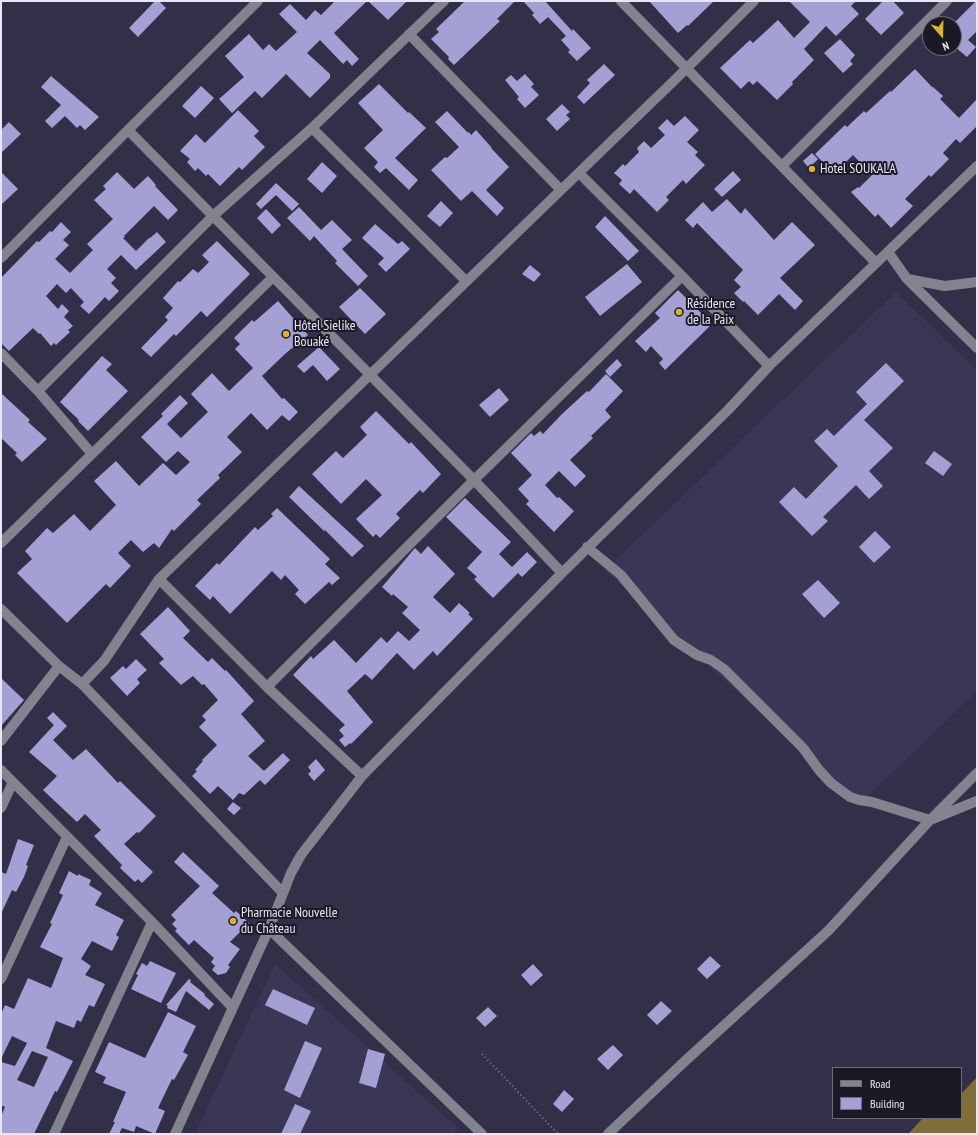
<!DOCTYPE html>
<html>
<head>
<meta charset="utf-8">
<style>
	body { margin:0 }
	#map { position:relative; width:978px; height:1135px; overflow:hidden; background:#332f49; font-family:"PT Sans Narrow",sans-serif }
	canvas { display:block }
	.frame { position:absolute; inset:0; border:2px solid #e8e7f7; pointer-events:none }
	.legend { position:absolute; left:832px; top:1067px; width:130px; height:52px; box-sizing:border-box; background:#1b1925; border:1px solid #6d6b79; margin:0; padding:5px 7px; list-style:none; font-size:12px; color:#e8e7f7 }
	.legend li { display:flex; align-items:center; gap:8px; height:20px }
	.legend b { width:20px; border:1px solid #6d6b79 }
	.north { position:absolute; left:922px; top:16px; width:40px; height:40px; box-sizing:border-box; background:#1b1925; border:1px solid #6d6b79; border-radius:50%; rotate:160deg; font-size:11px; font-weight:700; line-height:16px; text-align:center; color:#e8e7f7 }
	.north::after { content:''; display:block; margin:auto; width:14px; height:18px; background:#dab333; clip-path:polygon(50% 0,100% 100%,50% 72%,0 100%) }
</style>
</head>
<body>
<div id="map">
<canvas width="978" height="1135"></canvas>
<div class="frame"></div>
<ul class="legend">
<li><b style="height:5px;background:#83828f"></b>Road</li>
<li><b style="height:11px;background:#a5a0d4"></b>Building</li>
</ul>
<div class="north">N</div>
</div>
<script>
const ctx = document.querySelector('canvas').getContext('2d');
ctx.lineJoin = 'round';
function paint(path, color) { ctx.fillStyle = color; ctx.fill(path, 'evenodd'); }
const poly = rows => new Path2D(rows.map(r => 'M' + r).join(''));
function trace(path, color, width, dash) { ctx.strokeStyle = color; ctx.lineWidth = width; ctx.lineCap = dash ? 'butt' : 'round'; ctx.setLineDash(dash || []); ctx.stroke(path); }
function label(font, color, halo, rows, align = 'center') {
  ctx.font = font + ' "PT Sans Narrow",sans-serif'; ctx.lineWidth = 4; ctx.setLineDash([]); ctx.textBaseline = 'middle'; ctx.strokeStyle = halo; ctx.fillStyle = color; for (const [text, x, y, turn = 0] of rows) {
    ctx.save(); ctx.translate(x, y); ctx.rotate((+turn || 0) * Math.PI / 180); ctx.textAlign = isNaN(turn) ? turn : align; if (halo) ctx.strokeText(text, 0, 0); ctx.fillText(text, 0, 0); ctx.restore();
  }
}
paint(poly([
	[896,292,977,370,977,691,866,798,854,799,605,570],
	[275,964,458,1128,453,1134,195,1134]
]), '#3b3656');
paint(poly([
	[977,1077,977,1134,908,1134,923,1118,961,1118,961,1094]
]), '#806e39');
paint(poly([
	[155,1,159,1,166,8,138,37,129,28],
	[335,1,367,1,334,33,359,59,352,66,347,60,343,64,320,40,307,53,330,74,330,78,310,98,286,74,262,98,255,91,232,113,219,99,244,77,225,56,249,34,263,50,269,44,276,51,297,32,279,14,290,4,306,20,315,10,321,15],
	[368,1,407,1,388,20],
	[465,1,515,1,497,19,500,21,454,65,448,59,449,57,431,39,439,32,436,29],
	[523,1,545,1,572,31,573,29,591,48,577,61,568,52,570,50,561,40,566,36,548,17,540,24,532,15,534,13],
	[649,1,714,1,688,26,687,25,678,33],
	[789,1,856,1,851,6,859,14,836,36,826,26,804,49,814,60,792,82,793,84,777,100,757,81,753,85,749,81,741,89,720,68,750,40,753,43,778,20,794,38,810,22],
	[883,1,893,1,904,13,881,35,865,19],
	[976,1,977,31,968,40,976,47,967,57,954,46,954,23],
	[840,39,855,55,850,61,853,64,843,73,824,53],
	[604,64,615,75,584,104,577,97,590,83,587,80],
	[915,69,932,87,933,87,943,96,940,99,959,118,977,99,977,126,960,143,956,139,943,153,949,159,931,177,929,175,905,199,913,206,891,228,878,214,875,217,851,192,858,187,859,188,872,175,853,155,834,174,815,154,845,125,847,127,864,111,866,113,890,91,891,92],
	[525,74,534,84,531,87,539,95,525,108,517,99,519,97,505,80,511,75,517,81],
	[51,76,99,117,85,130,80,125,77,128,65,116,52,128,45,121,61,105,41,87],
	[379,84,408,113,409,112,426,128,395,158,418,180,409,190,386,168,380,173,374,167,378,162,364,148,383,130,358,103],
	[201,86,214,98,195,118,182,106],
	[562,104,570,112,566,115,570,119,557,131,546,119],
	[238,110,259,131,254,136,265,147,242,170,239,167,220,186,208,174,206,176,198,168,195,171,187,162,190,159,180,151,196,134,205,143],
	[447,111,468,133,469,132,471,135,476,130,492,148,491,148,509,167,486,190,504,208,497,216,472,191,461,201,431,170,445,157,447,158,459,147,435,122],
	[685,116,699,130,687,142,698,152,695,155,705,165,686,184,683,180,666,197,669,200,657,212,634,189,630,194,619,184,622,180,614,173,623,164,625,166,639,152,637,148,644,141,651,148,665,135,658,128,667,119,674,126],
	[9,122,21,134,1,153,1,130],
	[812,153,818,159,809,168,803,161],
	[322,162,337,176,322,193,307,179],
	[733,171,741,180,722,197,714,189],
	[1,172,18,189,1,205],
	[117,172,134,189,148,176,156,185,155,186,178,210,168,220,154,206,124,236,125,237,123,238,136,251,149,238,150,238,157,232,166,242,136,270,121,255,107,269,116,278,111,283,119,291,109,301,105,297,89,314,80,306,84,302,71,288,66,293,57,284,46,296,58,309,62,304,69,311,64,317,73,326,68,330,70,332,56,345,54,343,51,346,40,333,39,334,33,328,9,351,1,343,1,278,37,241,39,242,50,231,52,232,61,222,71,232,63,240,69,245,55,259,70,273,93,250,87,244,113,219,94,200,106,189,103,186],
	[276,183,299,204,292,211,276,195,261,209,256,204],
	[727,199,741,214,745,208,774,240,792,222,815,245,780,278,803,301,795,310,779,294,758,315,744,301,743,302,734,293,741,287,734,280,743,270,697,223,693,228,685,220,703,202,712,212],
	[441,201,453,213,440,227,427,216],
	[299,207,321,230,332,220,352,240,342,249,368,276,358,286,335,263,337,261,314,236,310,241,287,218],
	[266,209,281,225,272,234,257,218],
	[605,216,639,251,628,261,595,227],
	[375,224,398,244,402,241,410,249,386,272,378,264,384,258,362,238],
	[217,241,250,274,207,317,201,311,176,336,174,334,151,357,141,348,168,320,165,317,173,308,163,298,178,281,180,282,193,269,198,273,209,262,202,255],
	[627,264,642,282,600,316,585,297],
	[530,265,541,274,534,282,522,274],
	[360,288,386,314,365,334,339,307],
	[678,290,712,324,665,370,659,363,663,359,651,346,646,352,635,341,660,318,655,313],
	[278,301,308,335,286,353,262,376,282,399,284,398,298,412,289,421,282,415,267,430,251,413,227,437,242,452,218,475,220,478,197,500,201,504,174,531,172,529,159,548,154,543,143,552,131,540,118,553,131,566,110,588,106,584,67,623,17,573,32,559,25,551,47,528,53,533,74,514,90,531,116,505,94,481,116,461,139,486,163,463,176,475,190,462,178,451,166,462,141,437,163,416,161,414,180,395,188,403,167,424,181,438,208,412,191,394,212,373,229,391,253,368,235,349,240,344,234,338,252,320,254,322],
	[319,347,340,369,327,381,313,365,304,373,297,366],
	[102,356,112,364,106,370,128,391,88,431,78,421,79,420,60,402],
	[617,359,622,365,610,377,605,371],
	[886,363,904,381,864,420,893,448,869,471,883,486,869,499,856,485,823,517,828,521,812,536,779,502,794,487,806,499,838,466,814,441,827,429,834,436,867,404,856,392],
	[606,374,623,391,605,410,611,417,591,436,593,438,570,460,586,476,575,487,559,471,545,485,557,498,559,497,574,511,554,532,526,504,529,501,518,489,532,475,511,453,531,433,534,436,540,431,543,434,561,415,587,391,589,392],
	[499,388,509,400,490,417,479,405],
	[1,393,30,420,28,422,47,439,22,462,15,455,17,453,1,438],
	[376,411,409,444,411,442,441,474,423,493,420,490,396,514,400,518,380,538,376,534,373,537,356,519,382,495,366,479,341,504,312,474,336,451,343,458,367,435,360,427],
	[934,451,952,464,943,476,925,463],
	[299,486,364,546,352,557,325,530,324,531,289,497],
	[465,498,511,542,499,554,512,567,527,552,537,562,522,577,518,573,493,598,474,579,477,577,467,568,482,552,446,517],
	[277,508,330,559,325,564,340,578,332,585,329,582,305,604,295,594,299,590,285,575,281,580,272,571,230,614,213,596,210,600,195,586,217,563,219,565,255,527,258,530,273,516,271,514],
	[875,531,891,547,874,563,859,547],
	[428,546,455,574,433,597,450,613,459,603,470,613,468,614,473,619,437,656,433,651,414,670,397,653,372,680,365,674,347,691,373,722,351,744,350,743,345,747,339,740,344,736,339,730,345,725,293,675,311,656,313,659,334,640,356,663,381,637,387,643,398,631,409,641,420,630,402,613,408,607,393,594,392,596,382,587,415,548,421,554],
	[818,580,840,603,824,618,802,594],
	[168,607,190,631,183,638,208,662,212,658,225,671,226,670,254,701,241,714,265,741,248,756,264,771,283,753,290,760,265,785,260,780,244,795,239,793,233,800,218,786,210,794,192,776,197,771,195,770,203,761,202,760,217,745,199,727,206,720,202,716,218,700,204,684,202,685,193,676,181,685,159,663,164,659,140,634],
	[136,659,147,670,137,679,140,683,127,696,110,678,123,666,126,669],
	[1,678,24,700,1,726],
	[53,712,67,726,53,740,73,760,86,749,118,783,120,781,156,816,139,833,137,832,124,844,153,872,142,883,138,879,135,882,120,868,122,865,94,836,101,830,85,814,77,822,43,790,57,776,29,752,54,725,47,718],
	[316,759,325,770,314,781,308,774,311,771,308,767],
	[233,802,241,808,234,815,227,809],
	[18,839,34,845,26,865,28,866,24,877,16,892,12,890,1,914,1,872,6,874],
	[183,852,219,886,212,893,234,913,236,911,249,923,230,942,240,949,228,965,230,967,226,973,218,975,212,970,215,966,211,962,214,958,194,940,189,945,175,931,177,929,172,924,176,920,171,915,200,886,174,862],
	[69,871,78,876,78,874,91,880,89,885,102,893,95,905,124,920,116,935,119,937,112,951,92,941,81,959,91,966,85,975,105,984,94,1007,89,1005,81,1022,77,1020,74,1028,56,1021,46,1048,73,1061,57,1092,55,1091,34,1134,1,1134,1,1116,5,1107,1,1105,1,1062,15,1066,27,1043,12,1036,1,1059,1,1014,5,1005,14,1009,28,978,51,988,63,958,40,947,52,924,50,923,63,895,59,893],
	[32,1051,48,1057,34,1087,17,1080],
	[710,956,721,966,707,979,697,969],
	[150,961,176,973,161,1003,131,989,138,975,136,974,142,963,147,966],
	[533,964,543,975,531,986,521,975],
	[189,979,191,980,190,982,205,994,204,995,214,1004,209,1010,186,991,176,1012,167,1008,168,1006,166,1005],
	[273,989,315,1008,307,1025,265,1005],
	[661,1001,672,1011,657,1025,647,1015],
	[488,1007,497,1016,485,1027,476,1018],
	[168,1012,196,1026,183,1052,188,1055,174,1080,172,1079,158,1108,165,1111,155,1134,136,1126,134,1132,122,1128,119,1134,109,1134,115,1122,113,1122,126,1092,103,1083,106,1077,95,1072,109,1042,145,1058],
	[305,1041,322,1048,300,1098,284,1090],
	[613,1045,623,1055,608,1070,597,1059],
	[368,1049,385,1054,376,1088,359,1083],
	[564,1090,574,1099,562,1112,553,1104],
	[295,1104,311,1111,300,1134,281,1134]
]), '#a5a0d4');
trace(poly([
	[482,1054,558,1134]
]), '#827f95', 2, [1, 3]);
trace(poly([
	[621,1,876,263],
	[409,34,561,190],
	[312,128,466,281],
	[128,130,474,480,562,573],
	[782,166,947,1],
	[579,173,682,276,769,366],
	[888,252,907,279,945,286,977,282],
	[1,258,128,130,258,1],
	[907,279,977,348],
	[1,353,38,391,92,454],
	[38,391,213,216,312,128,444,1],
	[1,543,273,277],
	[587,547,621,575,674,640,697,655,711,660,724,669,803,748,819,770,831,783,850,797,859,800,872,802,930,820,977,801],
	[159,579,267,687,362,776],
	[1,609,59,666,82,684,282,892],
	[82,684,104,661,159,579,686,69,754,1],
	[267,687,474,480,682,276],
	[1,741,59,666],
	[1,770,152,922,232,1007],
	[1,808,13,782],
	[269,929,482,1134],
	[1,979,67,837],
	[54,1134,152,922],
	[175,1134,269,929,291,873,301,855,362,776,562,573,728,410,769,366,977,166],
	[608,1134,684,1062,828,931,930,820,977,773]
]), '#83828f', 10);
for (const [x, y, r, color] of [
	[812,169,4,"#dab333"],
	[679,312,4,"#dab333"],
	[286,334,4,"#dab333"],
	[233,921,4,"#dab333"]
]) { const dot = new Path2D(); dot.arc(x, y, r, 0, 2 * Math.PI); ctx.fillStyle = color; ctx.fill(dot); trace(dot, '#1b1925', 1.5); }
label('14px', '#e8e7f7', '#1b1925', [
	["Hotel SOUKALA",820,169],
	["Résidence",687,304],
	["de la Paix",687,320],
	["Hôtel Sielike",294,326],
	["Bouaké",294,342],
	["Pharmacie Nouvelle",241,913],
	["du Château",241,929]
], 'left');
</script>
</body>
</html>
